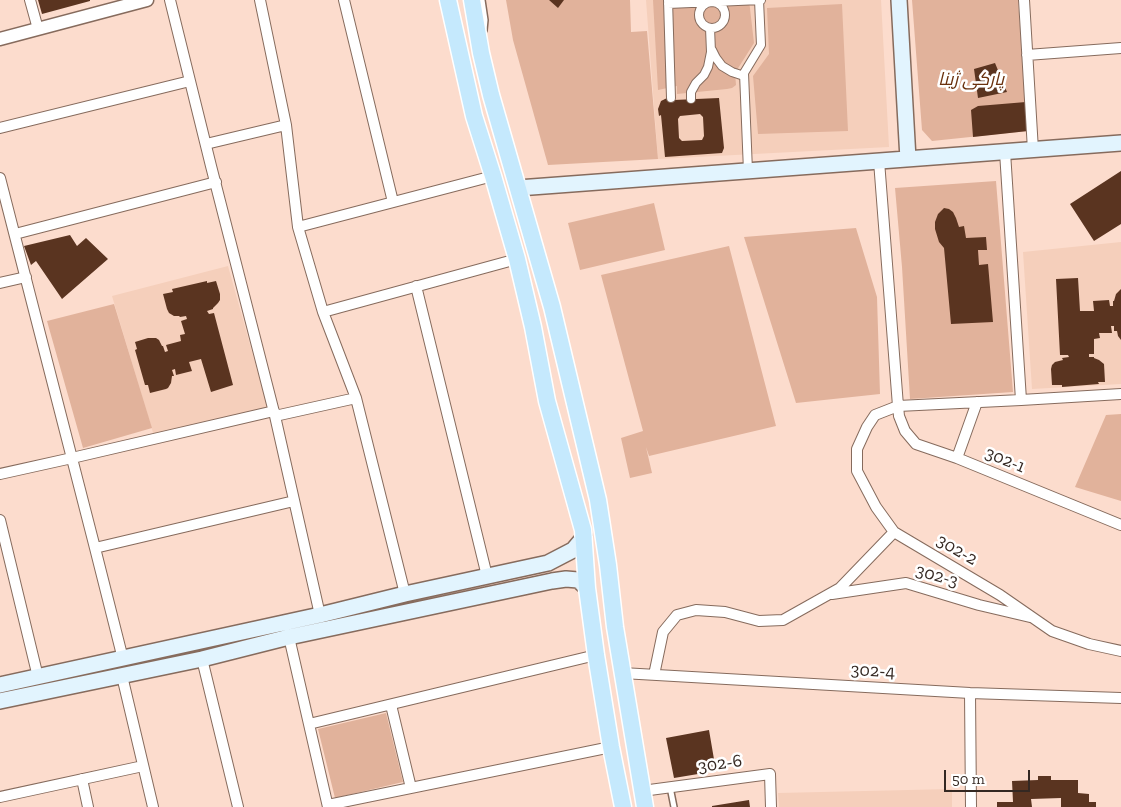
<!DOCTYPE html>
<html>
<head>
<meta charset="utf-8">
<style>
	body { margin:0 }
	#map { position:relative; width:1121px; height:807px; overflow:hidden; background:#fcdccd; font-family:"Zilla Slab",serif }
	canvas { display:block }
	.scale { position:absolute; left:944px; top:770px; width:86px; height:22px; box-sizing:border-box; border:2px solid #342822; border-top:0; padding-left:6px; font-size:15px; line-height:18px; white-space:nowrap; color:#342822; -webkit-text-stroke:4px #fff; paint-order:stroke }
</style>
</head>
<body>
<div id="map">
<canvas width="1121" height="807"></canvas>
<div class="scale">50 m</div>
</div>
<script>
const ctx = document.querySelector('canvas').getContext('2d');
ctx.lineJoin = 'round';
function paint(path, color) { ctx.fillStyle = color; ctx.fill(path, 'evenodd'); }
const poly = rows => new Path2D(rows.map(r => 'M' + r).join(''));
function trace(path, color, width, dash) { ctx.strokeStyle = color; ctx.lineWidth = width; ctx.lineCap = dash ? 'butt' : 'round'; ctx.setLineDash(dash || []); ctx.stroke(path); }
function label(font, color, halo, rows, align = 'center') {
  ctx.font = font + ' "Zilla Slab",Cairo,serif'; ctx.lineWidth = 5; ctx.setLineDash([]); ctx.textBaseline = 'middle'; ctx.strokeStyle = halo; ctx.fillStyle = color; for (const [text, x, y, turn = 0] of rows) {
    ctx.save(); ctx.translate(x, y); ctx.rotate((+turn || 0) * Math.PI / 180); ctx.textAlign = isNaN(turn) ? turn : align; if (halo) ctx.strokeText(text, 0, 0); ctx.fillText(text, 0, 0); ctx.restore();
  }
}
paint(poly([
	[646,0,881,0,889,147,658,159],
	[1121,242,1121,384,1032,389,1023,252],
	[228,266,268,409,154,436,112,296],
	[952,789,952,807,779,807,778,793]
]), '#f5cfbb');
paint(poly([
	[506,0,630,0,631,32,647,31,658,159,548,165,513,40],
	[653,0,749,0,754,43,735,73,736,85,732,88,727,89,677,94,677,86,658,90],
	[912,0,1018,0,1028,131,932,141,922,130],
	[842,4,848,131,758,134,753,76,769,54,767,8],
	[996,181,1013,392,910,399,902,267,895,188],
	[654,203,665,250,580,270,568,223],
	[856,228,877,297,880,394,796,403,744,237],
	[729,246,776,426,649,456,646,447,652,473,630,478,621,438,643,431,601,275],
	[114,304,152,428,83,448,47,321],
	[1121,414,1121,501,1075,487,1106,415],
	[386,713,403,782,335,798,318,729]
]), '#e1b29b');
paint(poly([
	[38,0,90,0,90,1,42,14],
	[549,0,564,0,558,8],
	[995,63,1007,92,978,98,974,69],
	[667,98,674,98,674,100,719,98,724,148,722,153,665,157,661,115,659,116,658,109,661,101],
	[700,114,703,117,704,136,702,140,682,141,679,138,678,119,680,116],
	[1026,102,1028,131,973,137,971,110,978,106],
	[1121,171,1121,224,1094,241,1070,204],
	[944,208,949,209,953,212,956,218,959,227,964,226,966,238,986,237,987,250,978,250,979,265,988,264,993,322,951,324,944,248,939,242,935,229,935,222,938,214],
	[70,235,77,246,86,238,108,259,62,299,36,261,31,265,24,246],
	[1078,278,1080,311,1094,311,1093,301,1109,300,1110,306,1113,306,1113,301,1114,301,1116,294,1121,289,1121,340,1118,336,1117,331,1114,331,1114,326,1111,326,1112,333,1099,333,1100,338,1094,339,1094,354,1089,354,1089,357,1094,357,1094,358,1099,360,1104,364,1105,382,1098,382,1099,384,1062,387,1062,385,1052,385,1051,369,1052,365,1055,362,1063,360,1062,358,1069,357,1068,355,1060,355,1056,279],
	[207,281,207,283,216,281,220,294,220,300,218,303,213,308,213,309,207,311,209,314,214,313,233,385,211,392,201,359,189,362,192,371,176,375,175,369,172,370,174,376,172,376,171,383,168,388,166,389,150,393,148,385,145,385,135,350,137,349,135,342,148,338,156,338,159,340,162,346,163,346,165,352,168,351,166,345,181,341,180,335,185,334,181,321,187,319,186,316,180,317,179,316,174,316,169,313,167,309,163,294,173,292,172,289],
	[709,730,716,771,674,778,666,738],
	[1038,776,1051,776,1051,780,1078,780,1078,793,1089,794,1089,802,1096,802,1096,807,1061,807,1061,798,1031,799,1032,807,997,807,997,802,1013,802,1012,781,1038,780],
	[749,800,750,807,712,807,712,806]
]), '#5a3420');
const service = poly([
	[482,0,485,20,484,30],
	[670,787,674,807]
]);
const pedestrian = poly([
	[668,0,671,98],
	'699 15a13 13 0 1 1 26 0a13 13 0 1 1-26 0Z',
	[668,4,761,0],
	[712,50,716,58,722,66,732,72,744,76],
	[691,99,691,92,696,83,704,75,708,67,711,52,710,28],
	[748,171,744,73,761,45,759,0]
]);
const minor = poly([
	[30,0,38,29],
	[170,0,211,166,275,416,320,615],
	[260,0,286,125,298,227,323,312,356,398,405,594],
	[344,0,393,202],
	[1024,0,1033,150],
	[1027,55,1121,48],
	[0,128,190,81],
	[206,144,286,125],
	[1005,152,1021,400],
	[879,161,898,406,899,416,905,431,916,444,957,458,1121,525],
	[0,178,95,548,123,659],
	[298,227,493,176],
	[15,234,216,182],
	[0,283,26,277],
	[416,286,487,576],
	[323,312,517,259],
	[1121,394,1021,400,898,406,875,415,867,427,857,449,857,471,876,507,894,532,1000,595,1052,631,1089,644,1121,651],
	[275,416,356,398],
	[957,458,977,402],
	[0,474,72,458,274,411],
	[0,520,38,677],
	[95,548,294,501],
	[832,594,906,583,979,605,1030,617],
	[289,637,328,807],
	[202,659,238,807],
	[622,673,970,693,1121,698],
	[654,675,663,632,677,615,696,610,725,612,759,621,783,620,840,588,894,532],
	[122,676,153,807],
	[970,693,971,807],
	[391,705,411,788],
	[309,724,596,655],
	[82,779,88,807],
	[642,791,770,774,771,807],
	[0,797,143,766],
	[328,805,611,747]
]);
const tertiary = poly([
	[0,39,147,0]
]);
const secondary = poly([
	[899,0,908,159],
	[518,188,1121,143],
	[0,685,320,615,405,594,548,563,573,550,584,537],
	[0,701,202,659,289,637,552,581,566,579,578,580,587,588]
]);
const primary = poly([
	[448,0,474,116,493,176,517,259,533,327,547,401,583,530,587,588,596,655,611,747,623,807],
	[472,0,481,53,491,95,552,307,598,500,608,565,615,627,645,807]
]);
trace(service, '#866b5d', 8);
trace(pedestrian, '#866b5d', 10);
trace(minor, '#866b5d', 12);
trace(tertiary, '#866b5d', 15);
trace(secondary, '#866b5d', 18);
trace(primary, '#fff', 19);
trace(service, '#fff', 5);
trace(pedestrian, '#fff', 8);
trace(minor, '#fff', 10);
trace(tertiary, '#fff', 12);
trace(secondary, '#e2f4fe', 15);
trace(primary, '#c5e9fd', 16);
label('italic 18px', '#6a310e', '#fff', [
	["پارکی ژینا",971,80]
]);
label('18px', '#342822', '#fff', [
	["302-1",1005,460,22],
	["302-2",957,550,30],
	["302-3",937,576,16],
	["302-4",873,671,3],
	["302-6",720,764,-8]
]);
</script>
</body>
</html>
